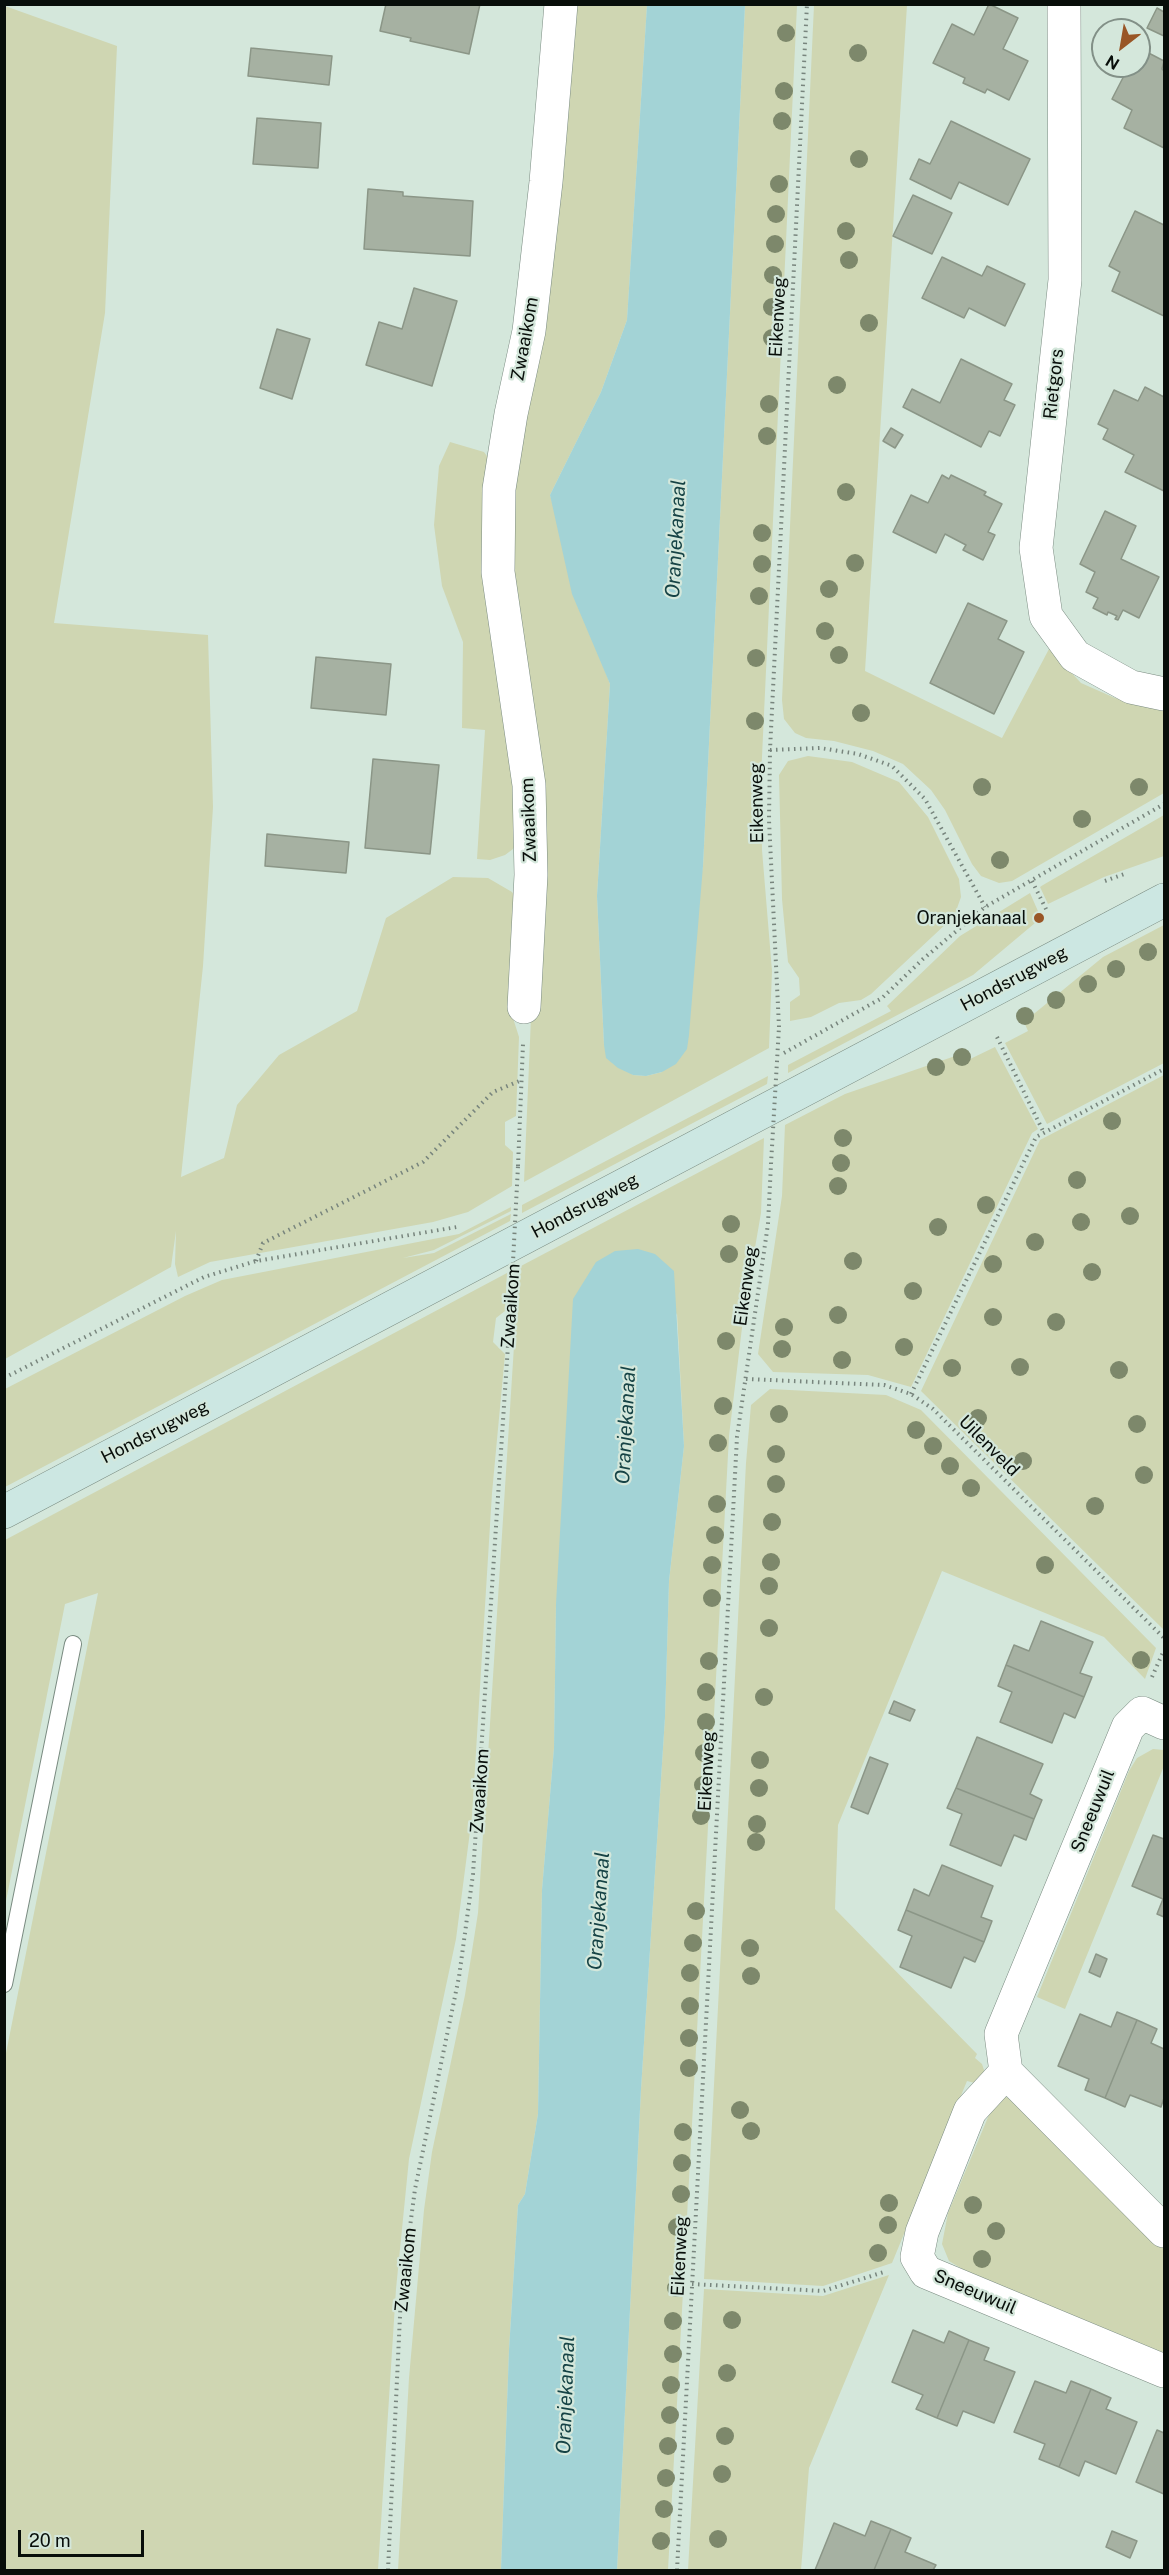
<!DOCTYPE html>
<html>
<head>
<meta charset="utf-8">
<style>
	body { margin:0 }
	#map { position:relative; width:1169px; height:2575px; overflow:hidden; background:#d4e7db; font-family:"Public Sans",sans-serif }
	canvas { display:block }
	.frame { position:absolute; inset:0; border:6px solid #080e0a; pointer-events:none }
	.north { position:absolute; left:1091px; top:18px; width:60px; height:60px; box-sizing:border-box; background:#d4e7db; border:2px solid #829087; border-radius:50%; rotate:211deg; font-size:16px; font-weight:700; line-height:24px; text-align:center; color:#080e0a }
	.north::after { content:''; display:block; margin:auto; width:21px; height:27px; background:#995626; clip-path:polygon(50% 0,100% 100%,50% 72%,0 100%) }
	.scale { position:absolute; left:18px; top:2530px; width:126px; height:27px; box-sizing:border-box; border:3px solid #080e0a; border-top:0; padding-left:8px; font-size:18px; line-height:21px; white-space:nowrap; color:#080e0a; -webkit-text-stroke:4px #d4e7db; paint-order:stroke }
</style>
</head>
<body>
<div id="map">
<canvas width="1169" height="2575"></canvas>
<div class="frame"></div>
<div class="north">N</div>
<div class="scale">20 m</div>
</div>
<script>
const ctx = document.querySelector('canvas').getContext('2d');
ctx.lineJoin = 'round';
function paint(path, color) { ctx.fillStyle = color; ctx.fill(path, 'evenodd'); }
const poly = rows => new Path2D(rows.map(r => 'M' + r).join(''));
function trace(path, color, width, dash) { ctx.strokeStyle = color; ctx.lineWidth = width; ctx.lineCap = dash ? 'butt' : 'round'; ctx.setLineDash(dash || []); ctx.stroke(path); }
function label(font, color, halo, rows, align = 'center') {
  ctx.font = font + ' "Public Sans",sans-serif'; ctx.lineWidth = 4.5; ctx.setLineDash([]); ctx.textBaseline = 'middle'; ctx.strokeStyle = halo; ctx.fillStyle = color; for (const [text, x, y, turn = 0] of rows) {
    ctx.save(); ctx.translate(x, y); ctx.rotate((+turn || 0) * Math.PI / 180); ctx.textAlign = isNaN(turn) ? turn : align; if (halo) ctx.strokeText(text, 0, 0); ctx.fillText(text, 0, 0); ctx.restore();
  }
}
paint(poly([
	[573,5,647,5,627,320,601,392,550,495,594,640,610,684,597,896,604,1045,633,1075,646,1076,662,1072,703,866,745,5,797,5,761,778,762,850,772,971,769,1048,524,1182,532,994,504,569],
	[814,5,907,5,865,671,1002,738,1049,649,1081,683,1115,698,1164,710,1164,793,1012,881,999,883,981,876,972,864,945,810,931,790,903,764,873,751,834,741,806,738,795,733,784,719,782,700],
	[5,6,117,46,105,313,54,623,208,635,213,807,203,966,181,1177,224,1158,237,1105,279,1055,357,1011,386,918,453,877,488,878,512,892,517,899,513,1018,519,1037,516,1116,505,1122,505,1145,513,1152,512,1186,468,1212,433,1222,210,1262,178,1277,175,1264,176,1231,171,1267,5,1359],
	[450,442,484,452,492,463,521,836,513,849,505,855,490,860,477,859,485,730,462,728,463,642,442,586,434,525,439,466],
	[808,756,852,762,899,782,928,817,959,879,961,897,955,914,948,922,871,994,861,1000,839,1003,811,1017,790,1021,790,1002,800,995,799,978,788,962,782,899,779,775,788,761],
	[1164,815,1164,856,1104,877,1048,904,1040,887,1043,885],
	[1030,893,1041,918,973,975,788,1073,788,1065,891,1011,887,1006,960,936],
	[1164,925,1164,1063,1047,1124,1005,1043,1028,1031,1024,1022,1103,957],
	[995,1047,1038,1129,1032,1133,911,1387,868,1375,773,1372,758,1354,782,1196,785,1125,845,1094,961,1054,966,1061],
	[1164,1075,1164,1630,921,1391,1040,1140],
	[768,1076,767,1084,522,1213,522,1205],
	[764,1138,761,1213,744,1311,729,1436,668,2570,617,2570,641,2089,665,1717,669,1581,684,1446,677,1313,556,1604,554,1748,542,1890,538,2114,525,2194,518,2205,509,2350,501,2570,398,2570,409,2378,424,2210,432,2152,465,1995,478,1913,519,1267],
	[511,1207,511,1211,434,1250,403,1258,434,1253,511,1214,510,1221,5,1487,5,1389,185,1296,222,1280,459,1234],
	[507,1273,505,1311,496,1318,493,1342,505,1354,492,1493,472,1816,456,1939,409,2159,396,2289,378,2570,5,2570,5,2058,98,1593,65,1604,5,1906,5,1540],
	[770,1389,886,1395,921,1410,1156,1648,1145,1679,1104,1637,942,1571,838,1825,835,1909,977,2054,975,2058,982,2064,985,2073,975,2083,967,2081,892,2263,823,2286,704,2279,746,1463,751,1405],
	[1153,1749,1164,1750,1164,1766,1065,2009,1037,1997,1129,1771,1137,1758],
	[1005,2097,1014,2099,1032,2112,1164,2247,1164,2353,964,2270,949,2261,942,2244,948,2213,991,2110],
	[889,2275,809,2468,801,2570,688,2570,704,2289,823,2296]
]), '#cfd6b2');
paint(poly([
	[647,5,745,5,703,866,689,1035,687,1049,676,1064,662,1072,646,1076,633,1075,618,1068,606,1058,604,1045,597,896,610,684,572,594,550,495,601,392,627,320],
	[638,1249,655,1254,674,1271,684,1446,669,1581,665,1717,641,2089,617,2570,501,2570,509,2350,518,2205,525,2194,538,2114,542,1890,554,1748,556,1604,573,1299,596,1262,615,1251]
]), '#a3d3d6');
const building = poly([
	[386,4,480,4,469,54,410,41,411,38,380,31,386,4],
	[989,4,1018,18,1003,49,1028,61,1009,100,987,89,985,93,963,83,965,78,933,63,952,24,974,35,989,4],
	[1157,8,1164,12,1164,36,1147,28,1157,8],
	[251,48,332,56,329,85,248,76,251,48],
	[1139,48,1164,61,1162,69,1164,71,1164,148,1124,128,1132,110,1112,99,1129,66,1139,66,1139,48],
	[257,118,321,123,318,168,253,164,257,118],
	[951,121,1030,159,1008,205,959,182,951,199,910,179,919,159,930,164,951,121],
	[368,189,403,192,403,196,473,201,470,256,364,249,368,189],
	[913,195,952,213,932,254,893,236,913,195],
	[1135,211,1164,225,1164,316,1112,291,1120,272,1109,266,1135,211],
	[942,257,982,276,987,266,1025,284,1005,326,969,308,964,318,922,298,942,257],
	[414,288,457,301,432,386,366,365,379,322,402,329,414,288],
	[277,329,310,339,292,399,260,388,277,329],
	[961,359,1012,384,1004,400,1015,405,1000,436,989,431,981,447,903,407,912,389,940,403,961,359],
	[1145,387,1164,397,1164,491,1125,472,1134,455,1103,439,1108,429,1098,424,1114,390,1138,401,1145,387],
	[891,428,903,435,895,448,883,441,891,428],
	[942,475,949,479,951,475,986,492,984,495,1002,504,988,532,995,535,983,560,963,550,966,545,945,534,936,553,893,532,911,495,928,503,942,475],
	[1105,511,1136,526,1121,559,1159,577,1139,618,1123,610,1118,620,1115,619,1117,616,1108,612,1107,615,1093,608,1098,598,1086,592,1095,572,1080,564,1105,511],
	[968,603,1007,621,998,639,1024,652,994,714,930,683,968,603],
	[316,657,391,664,386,715,311,708,316,657],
	[373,759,439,765,430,854,365,848,373,759],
	[267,834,349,842,346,873,265,866,267,834],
	[1041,1621,1093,1642,1080,1673,1092,1677,1084,1697,1006,1665,1014,1645,1029,1651,1041,1621],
	[1006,1665,1084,1697,1075,1718,1064,1713,1052,1743,1000,1722,1012,1692,998,1686,1006,1665],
	[894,1701,915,1710,910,1721,889,1713,894,1701],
	[977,1737,1043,1764,1030,1794,1042,1800,1034,1819,956,1788,977,1737],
	[870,1757,888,1764,868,1814,851,1807,870,1757],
	[956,1788,1034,1819,1026,1840,1014,1835,1001,1866,950,1845,962,1814,947,1808,956,1788],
	[1153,1835,1164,1839,1164,1917,1157,1914,1163,1899,1132,1886,1153,1835],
	[942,1865,993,1886,981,1917,992,1921,984,1942,906,1910,914,1889,929,1896,942,1865],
	[906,1910,984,1942,975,1962,964,1957,951,1988,900,1967,912,1936,898,1930,906,1910],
	[1096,1954,1107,1959,1100,1977,1089,1972,1096,1954],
	[1117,2012,1137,2020,1105,2098,1085,2090,1089,2079,1058,2066,1080,2014,1111,2027,1117,2012],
	[1137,2020,1157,2029,1151,2043,1164,2049,1164,2098,1161,2107,1130,2095,1125,2107,1105,2098,1137,2020],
	[913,2330,944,2343,949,2331,969,2340,937,2418,916,2409,923,2395,892,2382,913,2330],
	[969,2340,989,2348,984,2360,1015,2372,994,2423,963,2411,957,2426,937,2418,969,2340],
	[1035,2381,1066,2393,1071,2381,1091,2389,1059,2467,1039,2459,1045,2444,1014,2432,1035,2381],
	[1091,2389,1111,2398,1106,2409,1137,2422,1116,2474,1085,2461,1079,2476,1059,2467,1091,2389],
	[1157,2430,1164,2433,1164,2494,1136,2482,1157,2430],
	[871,2521,891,2529,874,2570,815,2570,834,2523,865,2536,871,2521],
	[891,2529,911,2538,905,2552,936,2565,933,2570,874,2570,891,2529],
	[1112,2531,1137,2541,1130,2558,1106,2547,1112,2531]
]);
paint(building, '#a6b1a2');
trace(building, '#8b9687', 1.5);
const lane = poly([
	[4,1984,73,1644]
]);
const street = poly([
	[1064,4,1065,280,1036,548,1046,616,1075,656,1131,687,1164,694],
	[524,1007,531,875,529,785,498,572,499,489,511,414,529,331,546,182,561,4],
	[1164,1723,1142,1713,1128,1727,1001,2034,1006,2072,970,2111,922,2232,917,2257,926,2272,1164,2371],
	[1006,2072,1164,2231]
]);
const secondary = poly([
	[4,1512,1164,900]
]);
trace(lane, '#7a8b81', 18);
trace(street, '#7a8b81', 34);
trace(secondary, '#7a8b81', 34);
trace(poly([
	[770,750,820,748,858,754,892,766,925,799,985,907],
	[1032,881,1048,913],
	[1105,881,1127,873],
	[779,1027,769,820,770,750,807,4],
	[997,1037,1043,1131],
	[784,1053,882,998,923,959,985,907,1164,804],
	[518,1166,523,1044],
	[256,1261,263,1243,423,1162,493,1092,522,1080],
	[4,1378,204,1277,256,1261,457,1227],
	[746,1379,884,1385,911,1394,933,1409,1164,1638],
	[911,1394,1036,1137,1164,1069],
	[1152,1677,1164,1650],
	[692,2284,823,2291,884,2272],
	[388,2570,401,2295,415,2189,459,1977,473,1874,511,1300],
	[677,2570,737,1437,768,1224,771,1164]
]), '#78857d', 4, [1.5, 4.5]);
trace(lane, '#fff', 16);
trace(street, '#fff', 33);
trace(secondary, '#cce7e2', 33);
trace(poly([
	[771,1164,779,1027],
	[511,1300,518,1166]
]), '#78857d', 4, [1.5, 4.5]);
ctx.fillStyle = '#7d886b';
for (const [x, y] of [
	[786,33],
	[858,53],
	[784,91],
	[782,121],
	[859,159],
	[779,184],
	[776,214],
	[846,231],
	[775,244],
	[849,260],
	[773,275],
	[772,307],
	[869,323],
	[772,338],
	[837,385],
	[769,404],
	[767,436],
	[846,492],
	[762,533],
	[855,563],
	[762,564],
	[829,589],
	[759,596],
	[825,631],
	[839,655],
	[756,658],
	[861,713],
	[755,721],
	[982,787],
	[1139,787],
	[1082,819],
	[1000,860],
	[1148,952],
	[1116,969],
	[1088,984],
	[1056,1000],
	[1025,1016],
	[962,1057],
	[936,1067],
	[1112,1121],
	[843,1138],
	[841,1163],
	[1077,1180],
	[838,1186],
	[986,1205],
	[1130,1216],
	[1081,1222],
	[731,1224],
	[938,1227],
	[1035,1242],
	[729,1254],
	[853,1261],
	[993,1264],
	[1092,1272],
	[913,1291],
	[838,1315],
	[993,1317],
	[1056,1322],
	[784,1327],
	[726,1341],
	[904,1347],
	[782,1349],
	[842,1360],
	[1020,1367],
	[952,1368],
	[1119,1370],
	[723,1406],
	[779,1414],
	[978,1418],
	[1137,1424],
	[916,1430],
	[718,1443],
	[933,1446],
	[776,1454],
	[1023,1461],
	[950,1466],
	[1144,1475],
	[776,1484],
	[971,1488],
	[717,1504],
	[1095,1506],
	[772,1522],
	[715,1535],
	[771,1562],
	[712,1565],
	[1045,1565],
	[769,1586],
	[712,1598],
	[769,1628],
	[1141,1660],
	[709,1661],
	[706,1692],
	[764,1697],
	[706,1722],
	[704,1753],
	[760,1760],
	[703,1785],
	[759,1788],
	[701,1816],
	[757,1824],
	[756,1842],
	[696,1911],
	[693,1943],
	[750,1948],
	[690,1973],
	[751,1976],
	[690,2006],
	[689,2038],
	[689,2068],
	[740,2110],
	[751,2131],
	[683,2132],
	[682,2163],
	[681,2194],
	[889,2203],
	[973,2205],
	[888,2225],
	[677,2227],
	[996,2231],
	[878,2253],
	[982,2259],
	[676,2288],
	[732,2320],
	[673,2321],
	[673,2354],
	[727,2373],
	[671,2385],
	[670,2415],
	[725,2436],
	[668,2446],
	[722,2474],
	[666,2478],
	[664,2509],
	[718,2539],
	[661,2541]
]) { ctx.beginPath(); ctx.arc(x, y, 9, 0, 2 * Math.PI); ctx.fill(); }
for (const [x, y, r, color] of [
	[1039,918,6,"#995626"]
]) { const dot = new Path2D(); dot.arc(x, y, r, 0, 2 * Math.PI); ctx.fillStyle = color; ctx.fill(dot); trace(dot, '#d4e7db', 2); }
label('18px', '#080e0a', '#d4e7db', [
	["Eikenweg",778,317,-87],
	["Zwaaikom",525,339,-80],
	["Rietgors",1054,384,-84],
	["Eikenweg",757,803,-91],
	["Zwaaikom",529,820,-92],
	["Hondsrugweg",1014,979,-28],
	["Hondsrugweg",585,1206,-28],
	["Eikenweg",746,1286,-82],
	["Zwaaikom",511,1306,-86],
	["Hondsrugweg",155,1432,-27],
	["Uilenveld",989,1446,45],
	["Eikenweg",707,1771,-87],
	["Zwaaikom",480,1791,-86],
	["Sneeuwuil",1093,1811,-68],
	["Eikenweg",680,2256,-87],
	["Zwaaikom",406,2270,-84],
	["Sneeuwuil",975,2292,23]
]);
label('18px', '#080e0a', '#d4e7db', [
	["Oranjekanaal",1027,918]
], 'right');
label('italic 20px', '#164345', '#d4e7db', [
	["Oranjekanaal",676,539,-87],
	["Oranjekanaal",626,1425,-87],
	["Oranjekanaal",599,1911,-86],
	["Oranjekanaal",566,2395,-88]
]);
</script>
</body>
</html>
